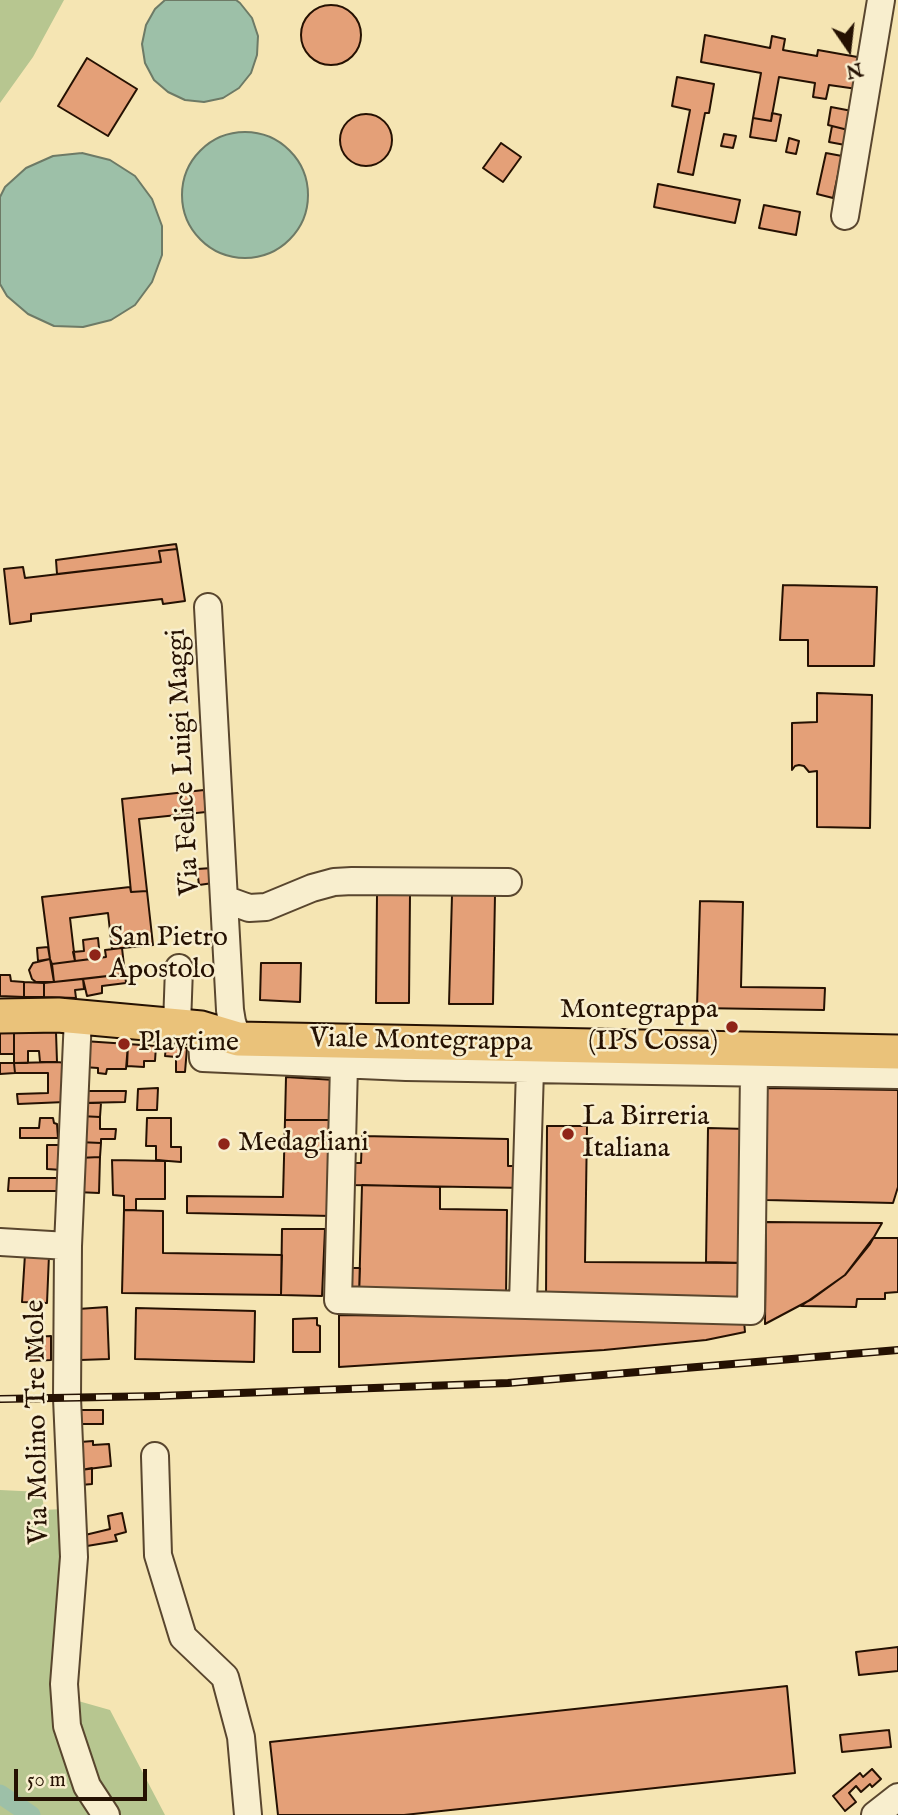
<!DOCTYPE html>
<html>
<head>
<meta charset="utf-8">
<style>
	body { margin:0 }
	#map { position:relative; width:898px; height:1815px; overflow:hidden; background:#f5e5b3; font-family:"IM FELL English",serif }
	canvas { display:block }
	.north { position:absolute; left:814px; top:14px; width:70px; height:70px; -webkit-text-stroke:5px #f8eece; paint-order:stroke; rotate:166deg; font-size:19px; font-weight:700; line-height:28px; text-align:center; color:#251102 }
	.north::after { content:''; display:block; margin:auto; width:24px; height:32px; background:#251102; clip-path:polygon(50% 0,100% 100%,50% 72%,0 100%) }
	.scale { position:absolute; left:14px; top:1769px; width:133px; height:32px; box-sizing:border-box; border:4px solid #251102; border-top:0; padding-left:9px; font-size:21px; line-height:24px; white-space:nowrap; color:#251102; -webkit-text-stroke:5px #f8eece; paint-order:stroke }
</style>
</head>
<body>
<div id="map">
<canvas width="898" height="1815"></canvas>
<div class="north">N</div>
<div class="scale">50 m</div>
</div>
<script>
const ctx = document.querySelector('canvas').getContext('2d');
ctx.lineJoin = 'round';
function paint(path, color) { ctx.fillStyle = color; ctx.fill(path, 'evenodd'); }
const poly = rows => new Path2D(rows.map(r => 'M' + r).join(''));
function trace(path, color, width, dash) { ctx.strokeStyle = color; ctx.lineWidth = width; ctx.lineCap = dash ? 'butt' : 'round'; ctx.setLineDash(dash || []); ctx.stroke(path); }
function label(font, color, halo, rows, align = 'center') {
  ctx.font = font + ' "IM FELL English",serif'; ctx.lineWidth = 5; ctx.setLineDash([]); ctx.textBaseline = 'middle'; ctx.strokeStyle = halo; ctx.fillStyle = color; for (const [text, x, y, turn = 0] of rows) {
    ctx.save(); ctx.translate(x, y); ctx.rotate((+turn || 0) * Math.PI / 180); ctx.textAlign = isNaN(turn) ? turn : align; if (halo) ctx.strokeText(text, 0, 0); ctx.fillText(text, 0, 0); ctx.restore();
  }
}
paint(poly([
	[0,0,64,0,33,57,0,103],
	[0,1490,42,1492,44,1510,62,1509,65,1595,57,1695,110,1710,165,1815,0,1815]
]), '#b7c690');
const water = poly([
	[165,0,236,0,240,3,252,18,258,36,257,55,251,73,239,88,223,98,204,102,185,100,168,92,154,80,145,63,142,44,146,25,155,9,165,0],
	'182 195a63 63 0 1 1 126 0a63 63 0 1 1-126 0Z',
	[82,153,110,160,135,176,152,199,162,226,162,255,152,282,135,305,111,320,83,327,54,326,28,314,7,296,0,284,0,197,5,187,26,168,53,156,82,153]
]);
paint(water, '#9dc0a8');
trace(water, '#6d7a66', 2);
trace(poly([
	[0,1794,31,1815]
]), '#9dc0a8', 19);
const building = poly([
	'301 35a30 30 0 1 1 60 0a30 30 0 1 1-60 0Z',
	[705,35,770,48,772,36,785,39,783,50,817,56,818,50,863,58,857,89,829,85,826,99,813,97,815,83,779,77,771,121,753,118,761,73,701,62,705,35],
	[87,58,137,89,108,136,58,106,87,58],
	[677,77,714,84,709,113,705,113,693,175,678,172,690,110,672,106,677,77],
	[831,107,852,111,848,130,828,125,831,107],
	[772,113,781,115,776,141,750,137,753,118,771,121,772,113],
	'340 140a26 26 0 1 1 52 0a26 26 0 1 1-52 0Z',
	[832,126,848,130,845,145,829,142,832,126],
	[724,134,736,136,733,148,721,146,724,134],
	[789,138,799,141,796,154,786,152,789,138],
	[501,143,521,157,503,182,483,168,501,143],
	[826,153,842,156,833,198,817,194,826,153],
	[658,184,740,200,735,223,654,207,658,184],
	[764,205,800,212,796,235,759,228,764,205],
	[176,544,177,549,159,551,161,562,57,574,56,560,176,544],
	[177,549,185,601,163,604,162,599,31,614,31,621,10,624,4,569,23,567,25,578,161,562,159,551,177,549],
	[783,585,877,587,874,666,808,666,808,640,780,640,783,585],
	[817,693,872,695,870,828,817,827,817,771,809,772,804,766,799,765,795,766,792,770,792,723,817,722,817,693],
	[204,790,206,812,139,819,147,891,131,892,122,799,204,790],
	[212,868,213,883,199,885,197,869,212,868],
	[130,887,131,892,147,891,153,945,112,949,108,913,70,918,75,961,52,964,50,959,42,897,130,887],
	[377,894,410,894,409,1003,376,1003,377,894],
	[452,895,495,895,493,1004,449,1004,452,895],
	[700,901,743,902,741,987,825,988,824,1010,697,1008,700,901],
	[98,938,100,958,75,961,73,952,84,951,83,940,98,938],
	[48,947,50,959,38,961,37,948,48,947],
	[122,948,125,974,54,982,52,964,106,957,105,950,122,948],
	[50,959,54,982,36,982,32,979,29,970,33,963,50,959],
	[261,963,301,963,300,1002,260,1000,261,963],
	[125,974,126,983,102,986,102,993,87,996,83,979,125,974],
	[0,975,10,975,11,981,24,982,24,997,0,996,0,975],
	[83,979,84,989,75,990,76,998,44,997,44,983,83,979],
	[24,982,44,983,44,997,24,997,24,982],
	[56,1032,57,1062,40,1062,39,1051,28,1051,28,1063,14,1063,14,1033,56,1032],
	[0,1033,14,1033,14,1054,0,1054,0,1033],
	[84,1041,128,1044,126,1069,107,1069,106,1074,98,1073,98,1068,83,1067,84,1041],
	[128,1044,156,1046,155,1061,144,1061,144,1067,127,1066,128,1044],
	[166,1046,187,1048,185,1072,176,1072,176,1057,165,1056,166,1046],
	[57,1062,66,1063,65,1102,18,1104,17,1094,48,1093,48,1073,15,1073,14,1063,57,1062],
	[0,1063,14,1063,15,1073,0,1074,0,1063],
	[286,1077,335,1080,334,1120,285,1120,286,1077],
	[158,1088,157,1110,137,1110,138,1089,158,1088],
	[767,1088,898,1090,898,1187,893,1203,766,1200,767,1088],
	[82,1091,126,1091,125,1102,81,1103,82,1091],
	[81,1103,101,1103,100,1117,80,1116,81,1103],
	[80,1116,100,1117,100,1129,116,1129,115,1139,101,1139,101,1143,78,1142,80,1116],
	[40,1118,53,1118,54,1123,57,1124,58,1138,20,1138,20,1128,39,1128,40,1118],
	[147,1118,171,1118,171,1147,181,1147,181,1162,156,1160,156,1146,146,1146,147,1118],
	[285,1120,334,1120,332,1216,187,1213,187,1196,283,1197,285,1120],
	[547,1126,587,1126,585,1262,746,1263,746,1303,546,1299,547,1126],
	[708,1128,747,1129,746,1263,706,1262,708,1128],
	[362,1136,508,1139,508,1166,526,1166,526,1188,350,1185,349,1163,361,1163,362,1136],
	[78,1142,101,1143,100,1157,78,1158,78,1142],
	[47,1145,63,1145,62,1170,47,1169,47,1145],
	[100,1157,99,1193,76,1192,78,1158,100,1157],
	[112,1160,165,1161,165,1199,136,1199,136,1210,124,1210,124,1196,113,1195,112,1160],
	[9,1178,61,1178,60,1191,8,1191,9,1178],
	[362,1185,440,1187,440,1209,507,1210,506,1298,359,1296,362,1185],
	[124,1210,163,1211,163,1253,282,1255,281,1295,122,1293,124,1210],
	[766,1222,882,1223,870,1244,845,1275,812,1299,765,1324,766,1222],
	[282,1229,325,1229,322,1296,281,1295,282,1229],
	[873,1238,898,1238,898,1292,885,1293,885,1299,857,1299,856,1307,801,1306,845,1275,873,1238],
	[25,1254,49,1255,47,1303,22,1302,25,1254],
	[348,1268,360,1268,359,1296,348,1296,348,1268],
	[107,1307,109,1359,80,1360,78,1309,107,1307],
	[136,1308,255,1311,254,1362,135,1359,136,1308],
	[339,1315,744,1321,745,1332,706,1340,604,1350,339,1367,339,1315],
	[317,1318,317,1325,320,1326,320,1352,293,1352,293,1319,317,1318],
	[51,1336,51,1360,29,1361,29,1346,33,1346,33,1337,51,1336],
	[79,1410,103,1410,103,1424,79,1424,79,1410],
	[93,1441,93,1445,109,1444,111,1466,81,1470,80,1442,93,1441],
	[92,1468,92,1484,81,1485,81,1470,92,1468],
	[122,1513,126,1532,115,1535,117,1541,87,1546,85,1535,110,1529,108,1516,122,1513],
	[898,1647,898,1671,859,1675,856,1652,898,1647],
	[787,1686,795,1773,404,1815,278,1815,270,1742,787,1686],
	[889,1730,891,1747,842,1752,840,1735,889,1730],
	[872,1769,881,1779,872,1787,870,1784,861,1792,856,1786,849,1793,856,1802,845,1811,833,1796,860,1773,863,1777,872,1769]
]);
paint(building, '#e4a078');
trace(building, '#251102', 2);
const minor = poly([
	[845,216,881,0],
	[208,607,230,1010,232,1022,238,1039],
	[224,899,249,908,266,907,312,888,334,882,352,881,508,882],
	[78,1017,68,1246,67,1398,74,1557,64,1684,67,1726,87,1786,106,1815],
	[177,1025,179,968],
	[201,1028,203,1058,406,1067,898,1075],
	[344,1065,338,1300,751,1311,754,1072],
	[0,1242,68,1246],
	[523,1303,530,1069],
	[155,1456,158,1555,183,1637,225,1677,241,1737,248,1815],
	[875,1815,898,1797]
]);
const major = poly([
	[0,1016,58,1015,201,1028,238,1039,898,1052]
]);
trace(minor, '#59462e', 30);
trace(major, '#251102', 37);
trace(minor, '#f8eece', 26);
trace(major, '#eac27a', 33);
const rail = poly([
	[0,1399,159,1396,508,1383,898,1350]
]);
trace(rail, '#251102', 8);
trace(rail, '#f8eece', 5, [16]);
for (const [x, y, r, color] of [
	[95,955,7,"#8f2418"],
	[732,1027,7,"#8f2418"],
	[124,1044,7,"#8f2418"],
	[568,1134,7,"#8f2418"],
	[224,1144,7,"#8f2418"]
]) { const dot = new Path2D(); dot.arc(x, y, r, 0, 2 * Math.PI); ctx.fillStyle = color; ctx.fill(dot); trace(dot, '#f8eece', 2.5); }
label('28px', '#251102', '#f8eece', [
	["Via Felice Luigi Maggi",185,762,-93],
	["Viale Montegrappa",421,1042,1],
	["Via Molino Tre Mole",39,1422,-91]
]);
label('28px', '#251102', '#f8eece', [
	["San Pietro",109,939],
	["Apostolo",109,971],
	["Montegrappa",718,1011,"right"],
	["(IPS Cossa)",718,1043,"right"],
	["Playtime",138,1044],
	["La Birreria",582,1118],
	["Italiana",582,1150],
	["Medagliani",238,1144]
], 'left');
</script>
</body>
</html>
